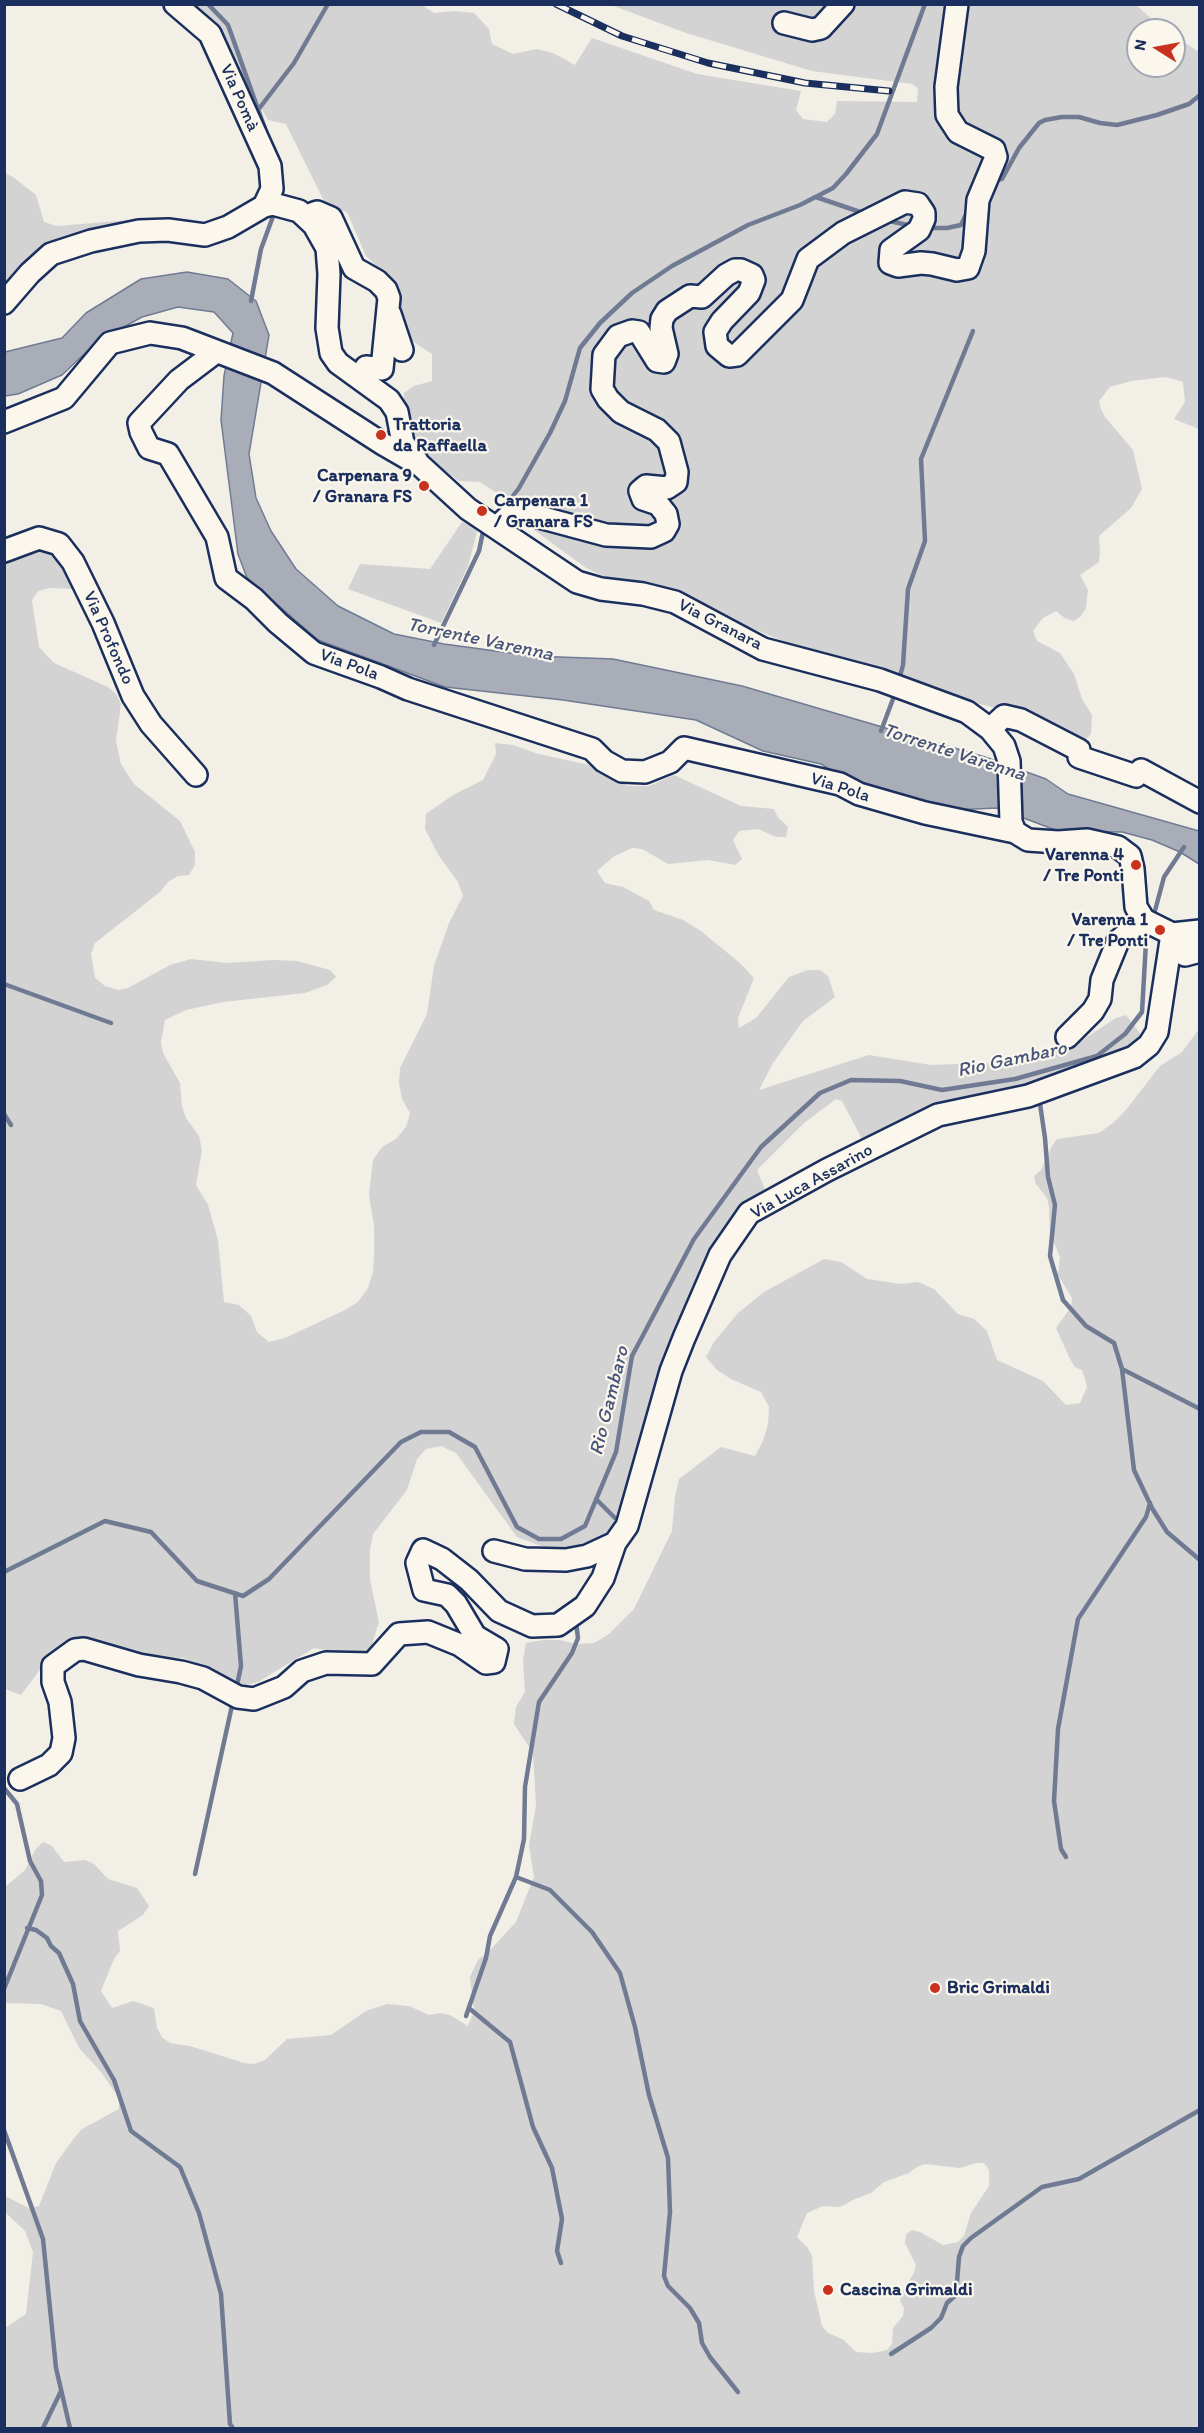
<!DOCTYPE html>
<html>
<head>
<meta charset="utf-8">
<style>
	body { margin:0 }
	#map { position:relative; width:1204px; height:2433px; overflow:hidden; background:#f2efe6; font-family:Itim,sans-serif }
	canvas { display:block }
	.frame { position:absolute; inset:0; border:6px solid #1b2f5e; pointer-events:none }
	.north { position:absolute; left:1126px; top:18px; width:60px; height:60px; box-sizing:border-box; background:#fbf7ec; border:2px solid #a1a7b3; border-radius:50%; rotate:281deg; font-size:16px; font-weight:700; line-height:24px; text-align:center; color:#1b2f5e }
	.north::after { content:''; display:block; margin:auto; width:21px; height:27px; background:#c8321e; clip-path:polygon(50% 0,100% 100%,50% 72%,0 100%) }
</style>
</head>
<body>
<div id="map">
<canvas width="1204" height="2433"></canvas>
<div class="frame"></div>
<div class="north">N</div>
</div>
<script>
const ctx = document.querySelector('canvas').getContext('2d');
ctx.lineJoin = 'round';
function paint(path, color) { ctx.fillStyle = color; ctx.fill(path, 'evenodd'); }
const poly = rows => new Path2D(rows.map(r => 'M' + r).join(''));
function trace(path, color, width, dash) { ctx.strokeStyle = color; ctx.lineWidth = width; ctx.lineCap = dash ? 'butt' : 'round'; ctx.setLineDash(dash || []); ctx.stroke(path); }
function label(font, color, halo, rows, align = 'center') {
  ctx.font = font + ' Itim,sans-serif'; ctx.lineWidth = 4.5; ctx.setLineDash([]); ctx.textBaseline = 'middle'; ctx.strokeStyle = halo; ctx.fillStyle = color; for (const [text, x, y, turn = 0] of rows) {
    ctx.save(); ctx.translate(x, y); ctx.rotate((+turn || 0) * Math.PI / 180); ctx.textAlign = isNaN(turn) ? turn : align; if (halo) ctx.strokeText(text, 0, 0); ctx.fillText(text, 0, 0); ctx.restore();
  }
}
paint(poly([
	[420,4,434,13,454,11,474,13,489,29,492,44,513,54,537,49,553,53,575,65,592,38,697,74,801,91,796,110,803,119,827,122,835,114,837,101,917,102,918,88,912,84,812,71,686,33,611,5,1136,5,1164,30,1138,30,1138,66,1174,66,1174,36,1199,52,1199,429,1174,419,1185,402,1183,382,1166,377,1131,381,1110,387,1099,401,1101,409,1105,417,1133,450,1142,489,1131,508,1099,536,1100,552,1099,562,1080,575,1088,590,1086,608,1081,616,1074,621,1066,619,1056,611,1043,618,1033,631,1037,641,1060,653,1074,674,1082,699,1092,715,1091,734,1082,744,1035,717,971,702,798,647,746,626,686,594,651,585,611,579,586,568,526,524,512,503,480,482,459,481,430,460,412,438,404,406,404,393,414,386,432,381,432,354,406,337,396,285,366,256,347,212,326,205,286,124,268,120,213,25,193,5],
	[5,173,13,177,36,195,44,222,57,226,130,220,130,226,96,231,5,291],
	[462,522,478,528,468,566,441,623,348,589,360,564,430,569],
	[38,549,58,559,75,589,50,588,38,591,32,600,39,647,54,663,108,687,116,694,121,704,116,741,121,764,134,784,180,821,195,852,195,865,189,875,178,876,168,882,160,892,95,943,91,954,95,978,105,986,118,990,128,988,170,965,191,959,227,963,274,960,297,961,330,970,336,977,327,985,305,993,223,1002,186,1010,165,1020,161,1042,163,1053,180,1083,182,1106,186,1118,199,1136,202,1150,196,1185,208,1205,218,1240,224,1302,239,1305,251,1316,257,1332,269,1342,285,1338,345,1310,358,1302,368,1288,373,1272,374,1257,374,1226,369,1195,373,1160,382,1147,396,1139,406,1127,410,1113,402,1099,399,1083,400,1068,427,1014,434,966,449,923,463,896,458,882,439,856,425,829,426,814,453,795,483,780,496,754,495,743,513,745,535,753,602,768,627,786,649,786,674,775,741,806,774,809,777,816,788,827,786,837,776,837,758,829,739,831,733,840,742,859,735,865,708,860,668,864,642,849,632,848,613,857,597,871,605,883,623,887,649,901,654,910,683,920,701,931,741,964,754,978,738,1018,739,1028,756,1018,789,977,808,970,820,970,828,976,835,997,803,1021,773,1063,759,1090,869,1055,931,1065,1014,1062,1073,1046,1116,1018,1126,1015,1143,1037,1132,1047,1033,1084,928,1108,864,1143,842,1101,836,1099,804,1123,757,1170,766,1192,738,1209,711,1253,657,1379,614,1530,606,1538,552,1550,517,1537,456,1453,441,1446,426,1449,417,1459,407,1490,373,1534,370,1550,370,1580,379,1622,370,1650,360,1656,314,1648,258,1682,238,1687,184,1658,151,1656,114,1649,82,1637,70,1637,57,1647,21,1695,5,1689,4,561],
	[1199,1029,1199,2428,5,2428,5,2328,26,2314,33,2252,25,2231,5,2212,5,2196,29,2208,39,2206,56,2163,75,2137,82,2129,119,2109,119,2098,101,2072,79,2048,61,2011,41,2004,5,2003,5,1887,25,1870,35,1850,43,1842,52,1846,64,1862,85,1860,94,1864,108,1879,137,1888,149,1906,143,1915,118,1931,120,1951,114,1959,101,1991,112,2008,133,2001,154,2008,157,2028,162,2037,170,2043,190,2046,244,2063,254,2064,265,2060,287,2039,331,2035,366,2011,387,2004,409,2006,429,2015,440,2013,450,2015,468,2026,474,2011,470,1977,478,1960,492,1948,516,1922,534,1877,529,1845,536,1806,533,1753,514,1724,516,1707,525,1692,523,1660,526,1643,543,1640,560,1640,576,1644,594,1643,609,1634,634,1609,672,1531,675,1497,679,1479,721,1447,755,1456,763,1441,768,1424,769,1407,761,1392,731,1379,717,1370,706,1357,714,1342,738,1313,764,1292,824,1259,841,1262,867,1279,901,1284,918,1282,934,1289,958,1314,974,1319,987,1331,997,1360,1043,1381,1066,1405,1080,1403,1087,1387,1085,1379,1082,1370,1075,1367,1070,1359,1056,1328,1071,1307,1072,1298,1058,1275,1060,1257,1050,1233,1049,1207,1047,1198,1036,1184,1034,1176,1041,1170,1052,1146,1057,1139,1099,1133,1113,1123,1125,1111,1160,1066,1182,1052],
	[976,2163,984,2163,989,2170,989,2186,971,2213,964,2236,958,2242,943,2245,920,2232,912,2230,906,2234,905,2243,916,2265,914,2273,901,2293,900,2301,904,2308,903,2316,893,2328,892,2344,887,2350,872,2353,856,2352,844,2340,828,2333,822,2326,814,2291,812,2256,808,2248,797,2237,807,2213,823,2206,840,2207,855,2199,871,2193,884,2182,909,2173,917,2167,925,2164,960,2168]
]), '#d2d3d2');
const water = poly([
	[187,272,228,279,256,301,269,335,249,454,256,498,271,531,296,569,338,606,394,634,444,644,533,656,613,659,742,686,985,757,1046,779,1068,794,1199,831,1199,864,1180,852,1152,840,1122,832,1058,831,997,808,953,810,847,780,821,764,763,751,696,720,563,700,445,687,318,640,247,578,238,554,221,420,224,376,233,333,214,312,178,307,142,317,98,341,62,375,18,394,5,396,5,352,62,338,86,313,141,279,187,272]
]);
paint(water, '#a9adb7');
trace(water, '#707b93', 1.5);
trace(poly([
	[208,4,228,25,268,137],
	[258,110,294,63,328,4],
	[995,180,1002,179,1019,148,1039,123,1045,120,1062,117,1079,117,1100,123,1117,125,1157,115,1189,104,1200,95],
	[816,197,866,214],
	[885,220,912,226],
	[926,228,947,228,961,225,968,210],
	[251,301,261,249,275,211],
	[491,518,506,505,519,488,550,433,565,401,580,348,600,323,632,293,672,266,748,225,800,205,833,188,846,174,877,134,925,4],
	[434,645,479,551,484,527],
	[899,680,903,665,908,589,925,541,921,459,973,331],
	[881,731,896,691],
	[1153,918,1164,877,1184,847],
	[4,984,111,1023],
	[1039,1097,1045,1138,1048,1177,1055,1205,1050,1256,1063,1300,1086,1326,1114,1343,1122,1369,1134,1470,1152,1508,1167,1532,1200,1560],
	[4,1114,11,1125],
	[1122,1369,1200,1409],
	[596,1499,615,1518],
	[4,1572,105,1521,151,1532,197,1581,243,1596,269,1579,401,1442,421,1432,449,1432,475,1447,517,1527,539,1539,561,1539,585,1526,616,1452,632,1356,694,1239,761,1147,820,1093,851,1080,900,1081,942,1090,1015,1079,1097,1056,1125,1034,1142,1012,1146,942,1150,929],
	[235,1593,241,1666,236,1690],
	[4,1788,17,1804,30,1861,41,1881,42,1895,4,1989],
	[1066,1857,1061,1849,1054,1801,1058,1729,1078,1619,1146,1517,1150,1503],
	[195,1874,233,1701],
	[516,1877,550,1890,592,1932,620,1973,635,2027,649,2095,668,2158,670,2212,664,2276,668,2286,690,2308,699,2323,702,2343,710,2357,738,2392],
	[27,1928,36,1930,47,1938,51,1946,59,1953,73,1984,80,2021,114,2080,131,2131,180,2167,199,2213,221,2294,230,2424,233,2428],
	[470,2009,510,2042,533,2127,552,2168,562,2219,557,2251,561,2263],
	[466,2016,486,1958,490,1936,516,1877,524,1839,525,1787,539,1702,572,1653,578,1638,576,1622],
	[4,2130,43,2239,56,2368,70,2428],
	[891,2354,931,2328,941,2318,947,2303,956,2295,959,2257,963,2246,971,2238,1042,2187,1079,2179,1200,2110],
	[43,2428,61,2391]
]), '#707b93', 4.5);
const minor = poly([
	[175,4,210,34,270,166,272,189,264,206],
	[784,23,812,30,821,28,843,4],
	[306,216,317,212,331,218,354,268,377,281,386,290,389,298,382,369,366,367],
	[4,303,30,273,51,254,91,241,139,231,168,230,205,235,228,227,264,206,273,204,299,211,314,225,327,248,329,274,327,328,331,353,338,363,389,400,397,412,403,443,417,461],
	[390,314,402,350],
	[216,352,179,380,139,423,141,432,149,448,168,454,217,537,226,578,254,599,278,623,314,653,381,677,408,689,592,749,604,761,622,771,645,772,670,762,684,748,840,784,859,794,925,813,1015,832],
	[4,422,64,398,110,343,150,333,182,338,273,373,383,444,421,466,468,509,577,582,601,589,643,594,675,602,763,649,880,680,967,712,990,729,1004,746,1009,761,1011,822,1015,832,1028,840,1058,842,1087,840,1118,847,1130,856,1133,869,1136,907,1144,920],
	[497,527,510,515,528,514,606,535,651,537,664,531,668,524,666,514,658,504,643,499,640,491,646,486,667,488,676,482,677,472,669,442,657,430,621,412,608,399,602,389,604,355,618,336,632,331,639,332,657,361,664,362,667,354,661,328,662,319,667,311,690,296,702,297,726,275,735,270,741,270,752,275,754,280,749,293,722,321,715,332,717,346,729,356,737,355,792,300,808,259,843,233,905,202,918,204,924,213,924,219,919,230,891,250,890,263,898,266,921,263,932,264,957,270,968,268,974,251,978,200,996,157,994,150,958,132,947,115,946,87,957,4],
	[4,551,39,538,59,544,73,562,103,623,133,696,151,724,196,775],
	[990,729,1004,716,1021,720,1079,750,1079,757,1136,776,1141,770,1200,802],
	[1144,920,1172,934,1200,931],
	[1200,943,1182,949,1181,952,1185,955,1200,951],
	[1067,1037,1093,1011,1100,999,1102,980,1118,941,1144,920],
	[494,1551,525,1559,566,1560,587,1556,615,1543,627,1526,671,1371,684,1338,720,1255,749,1213,827,1170,938,1115,1028,1096,1134,1057,1149,1045,1157,1032,1172,934],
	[20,1779,49,1765,61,1753,64,1738,60,1702,53,1682,53,1666,75,1650,84,1649,139,1665,181,1672,203,1678,238,1697,254,1699,284,1687,302,1671,326,1663,372,1664,399,1634,428,1632,460,1645,486,1663,494,1662,497,1649,475,1636,456,1604,447,1595,424,1590,417,1563,423,1550,442,1559,469,1580,499,1611,532,1626,558,1625,585,1606,603,1578,615,1543]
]);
trace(minor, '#1b2f5e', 26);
trace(minor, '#fbf7ec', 21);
const rail = poly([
	[556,4,622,36,708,63,805,83,889,91]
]);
trace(rail, '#1b2f5e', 7);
trace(rail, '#fbf7ec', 4.5, [14]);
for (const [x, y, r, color] of [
	[381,435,6,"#c8321e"],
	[424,486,6,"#c8321e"],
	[482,511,6,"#c8321e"],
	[1136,865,6,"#c8321e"],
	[1160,930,6,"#c8321e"],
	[935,1988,6,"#c8321e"],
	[828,2290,6,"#c8321e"]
]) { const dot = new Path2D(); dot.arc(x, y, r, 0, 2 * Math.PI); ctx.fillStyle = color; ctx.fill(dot); trace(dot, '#fbf7ec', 2); }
label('18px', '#1b2f5e', '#fbf7ec', [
	["Via Pomà",239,98,66],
	["Via Granara",720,625,27],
	["Via Profondo",108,638,66],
	["Via Pola",349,665,20],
	["Via Pola",840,788,18],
	["Via Luca Assarino",812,1182,-29]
]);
label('bold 18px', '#1b2f5e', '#fbf7ec', [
	["Trattoria",393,425],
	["da Raffaella",393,446],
	["Carpenara 9",412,476,"right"],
	["/ Granara FS",412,497,"right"],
	["Carpenara 1",494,501],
	["/ Granara FS",494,522],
	["Varenna 4",1124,855,"right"],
	["/ Tre Ponti",1124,876,"right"],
	["Varenna 1",1148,920,"right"],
	["/ Tre Ponti",1148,941,"right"],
	["Bric Grimaldi",947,1988],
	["Cascina Grimaldi",840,2290]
], 'left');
label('italic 20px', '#465579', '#fbf7ec', [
	["Torrente Varenna",480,640,12],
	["Torrente Varenna",954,753,18],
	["Rio Gambaro",1012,1060,-12],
	["Rio Gambaro",610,1401,-76]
]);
</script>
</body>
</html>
